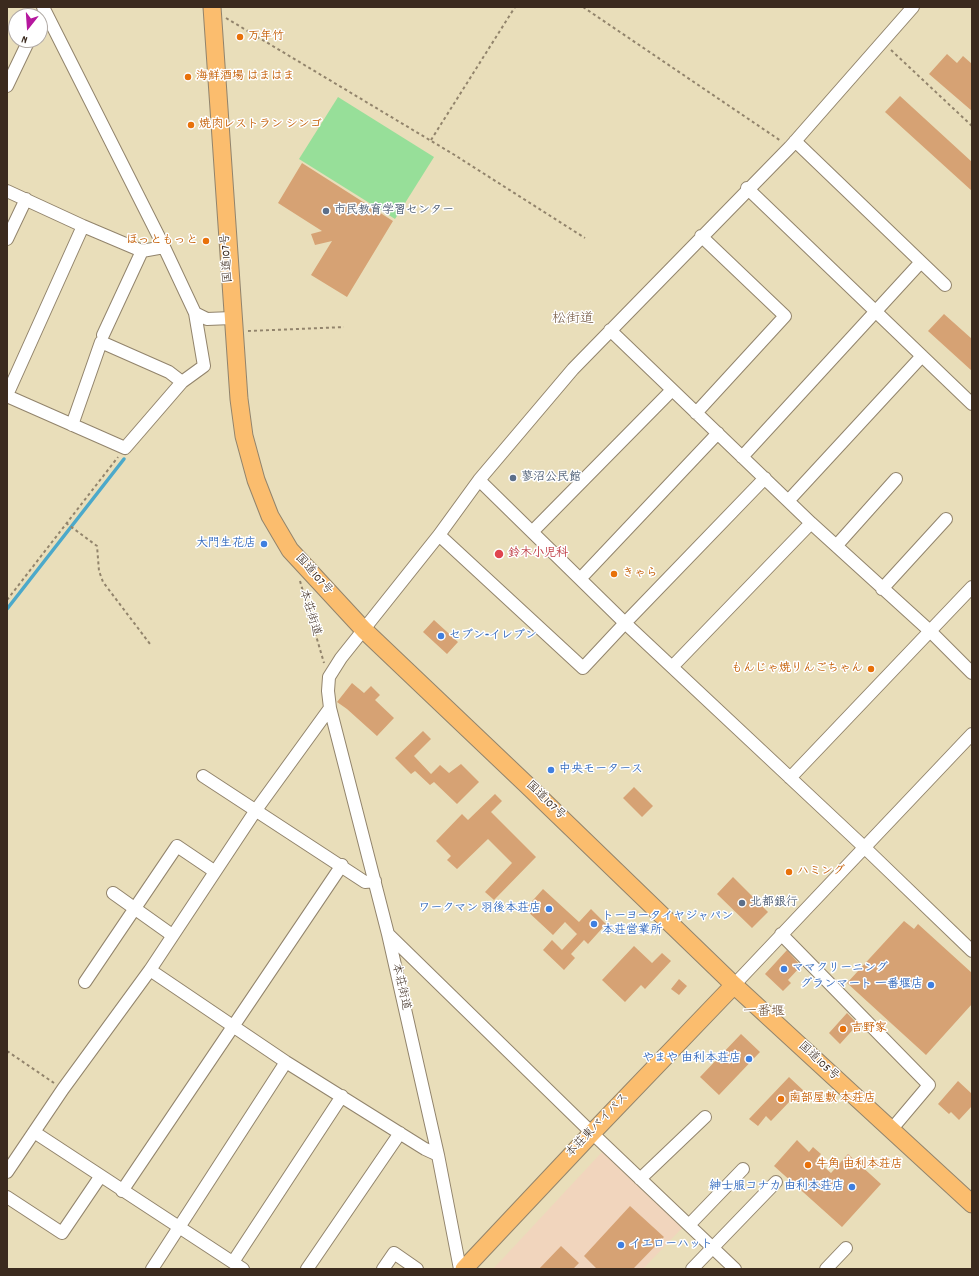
<!DOCTYPE html>
<html>
<head>
<meta charset="utf-8">
<style>
	body { margin:0 }
	#map { position:relative; width:979px; height:1276px; overflow:hidden; background:#e9deba; font-family:Dekko,sans-serif }
	canvas { display:block }
	.frame { position:absolute; inset:0; border:8px solid #3b2a1e; pointer-events:none }
	.north { position:absolute; left:8px; top:8px; width:40px; height:40px; box-sizing:border-box; background:#fff; border:1px solid #b1aaa5; border-radius:50%; rotate:197deg; font-size:11px; font-weight:700; line-height:16px; text-align:center; color:#3b2a1e }
	.north::after { content:''; display:block; margin:auto; width:14px; height:18px; background:#b5179e; clip-path:polygon(50% 0,100% 100%,50% 72%,0 100%) }
</style>
</head>
<body>
<div id="map">
<canvas width="979" height="1276"></canvas>
<div class="frame"></div>
<div class="north">N</div>
</div>
<script>
const ctx = document.querySelector('canvas').getContext('2d');
ctx.lineJoin = 'round';
function paint(path, color) { ctx.fillStyle = color; ctx.fill(path, 'evenodd'); }
const poly = rows => new Path2D(rows.map(r => 'M' + r).join(''));
function trace(path, color, width, dash) { ctx.strokeStyle = color; ctx.lineWidth = width; ctx.lineCap = dash ? 'butt' : 'round'; ctx.setLineDash(dash || []); ctx.stroke(path); }
function label(font, color, halo, rows, align = 'center') {
  ctx.font = font + ' Dekko,"Klee One",sans-serif'; ctx.lineWidth = 3; ctx.setLineDash([]); ctx.textBaseline = 'middle'; ctx.strokeStyle = halo; ctx.fillStyle = color; for (const [text, x, y, turn = 0] of rows) {
    ctx.save(); ctx.translate(x, y); ctx.rotate((+turn || 0) * Math.PI / 180); ctx.textAlign = isNaN(turn) ? turn : align; if (halo) ctx.strokeText(text, 0, 0); ctx.fillText(text, 0, 0); ctx.restore();
  }
}
paint(poly([
	[602,1152,682,1228,643,1269,493,1269]
]), '#f1d5bd');
paint(poly([
	[338,97,434,157,395,219,299,159]
]), '#97df99');
trace(poly([
	[7,609,124,459]
]), '#4ca9ca', 3.5);
paint(poly([
	[947,54,957,63,963,56,972,64,972,111,929,74],
	[900,96,972,162,972,191,885,112],
	[302,163,393,221,347,297,311,275,332,241,315,245,311,234,322,231,278,203],
	[944,314,972,339,972,371,928,331],
	[434,620,458,642,447,654,423,632],
	[352,683,364,693,371,686,380,695,375,700,394,718,377,736,347,709,337,702],
	[423,731,431,739,414,756,431,774,440,765,449,773,461,764,479,782,457,804,434,782,430,785,415,771,411,774,395,758],
	[634,787,653,806,642,817,623,798],
	[495,794,502,801,491,812,536,857,494,900,485,892,512,863,488,839,457,869,447,860,451,856,436,841,462,814,468,820],
	[733,877,768,912,752,928,717,894],
	[543,889,579,922,591,909,606,924,588,944,584,940,571,954,575,958,564,970,543,950,552,940,562,950,577,934,565,922,553,935,525,909],
	[904,921,914,929,918,924,972,973,972,1004,926,1055,847,983],
	[634,946,652,963,662,953,671,961,645,989,641,985,625,1002,602,980],
	[787,950,801,966,788,980,791,983,783,991,765,974],
	[679,979,687,986,679,995,671,989],
	[847,1013,858,1024,840,1044,829,1033],
	[741,1034,760,1052,719,1095,700,1077],
	[789,1077,805,1092,795,1102,792,1099,771,1121,766,1116,758,1126,749,1119],
	[958,1081,972,1094,972,1106,959,1120,951,1112,949,1114,938,1104],
	[797,1140,809,1152,813,1147,821,1154,816,1160,831,1173,848,1154,881,1184,842,1227,774,1166],
	[630,1206,664,1237,633,1269,597,1269,584,1256],
	[561,1246,579,1263,573,1269,539,1269]
]), '#d6a274');
const minor = poly([
	[43,7,164,247,195,313,207,319,232,318],
	[7,86,29,40],
	[747,188,972,404],
	[7,191,83,226,142,251,164,247],
	[7,239,26,199],
	[921,262,945,285],
	[610,330,811,523,931,632,972,673],
	[103,335,142,251],
	[7,395,83,226],
	[7,396,125,448,182,382,204,366,195,313],
	[696,413,785,316,701,236],
	[72,425,101,342,169,372,182,382],
	[742,457,921,262,795,141],
	[479,480,625,623,864,847,972,951],
	[789,500,922,356],
	[532,532,672,390],
	[439,535,583,668,625,623,765,478],
	[837,545,896,479],
	[580,579,718,433],
	[882,589,946,519],
	[672,667,811,523],
	[203,776,365,882,375,881],
	[790,778,972,587],
	[113,893,172,935],
	[388,934,592,1133,735,1269],
	[781,934,929,1085,891,1130],
	[150,970,286,1062,425,1149,438,1155],
	[85,982,177,846,214,871],
	[734,985,972,734],
	[34,1132,243,1269],
	[7,1172,63,1089,150,970,256,810,330,708],
	[640,1179,705,1117],
	[122,1191,342,865],
	[7,1197,62,1233,100,1177],
	[689,1225,743,1169],
	[233,1262,342,1096],
	[152,1269,286,1062],
	[307,1269,400,1133],
	[383,1269,394,1253,417,1269],
	[460,1269,438,1155,388,934,330,708,328,691,329,677,341,658,439,535,479,480,573,369,790,147,913,7],
	[692,1269,776,1182],
	[826,1269,846,1248]
]);
const highway = poly([
	[212,7,239,399,244,436,256,480,270,516,290,550,364,630,527,785,734,985,972,1204],
	[464,1269,592,1133,734,985]
]);
trace(minor, '#92846c', 14);
trace(highway, '#92846c', 19);
trace(poly([
	[583,7,781,141],
	[226,18,453,154,585,238],
	[891,50,972,126],
	[431,140,515,7],
	[248,331,344,327],
	[66,523,97,546,99,571,103,582,150,644],
	[300,581,324,663],
	[7,600,118,457],
	[7,1051,54,1083]
]), '#92846c', 2, [3, 3]);
trace(minor, '#fff', 12);
trace(highway, '#fbbd6e', 17);
for (const [x, y, r, color] of [
	[240,37,4,"#e8710a"],
	[188,77,4,"#e8710a"],
	[191,125,4,"#e8710a"],
	[326,211,4,"#5c6f8a"],
	[206,241,4,"#e8710a"],
	[513,478,4,"#5c6f8a"],
	[264,544,4,"#3f7fe0"],
	[499,554,5,"#e0444e"],
	[614,574,4,"#e8710a"],
	[441,636,4,"#3f7fe0"],
	[871,669,4,"#e8710a"],
	[551,770,4,"#3f7fe0"],
	[789,872,4,"#e8710a"],
	[742,903,4,"#5c6f8a"],
	[549,909,4,"#3f7fe0"],
	[594,924,4,"#3f7fe0"],
	[784,969,4,"#3f7fe0"],
	[931,985,4,"#3f7fe0"],
	[843,1029,4,"#e8710a"],
	[749,1059,4,"#3f7fe0"],
	[781,1099,4,"#e8710a"],
	[808,1165,4,"#e8710a"],
	[852,1187,4,"#3f7fe0"],
	[621,1245,4,"#3f7fe0"]
]) { const dot = new Path2D(); dot.arc(x, y, r, 0, 2 * Math.PI); ctx.fillStyle = color; ctx.fill(dot); trace(dot, '#fff', 1.5); }
label('bold 12px', '#c56008', '#fff', [
	["万年竹",248,37],
	["海鮮酒場 はまはま",196,77],
	["焼肉レストラン シンゴ",199,125],
	["ほっともっと",198,241,"right"],
	["きゃら",622,574],
	["もんじゃ焼りんごちゃん",863,669,"right"],
	["ハミング",797,872],
	["吉野家",851,1029],
	["南部屋敷 本荘店",789,1099],
	["牛角 由利本荘店",816,1165]
], 'left');
label('bold 12px', '#4e5e75', '#fff', [
	["市民教育学習センター",334,211],
	["蓼沼公民館",521,478],
	["北都銀行",750,903]
], 'left');
label('12px', '#3b2a1e', '#fff', [
	["国道107号",228,258,-94],
	["国道107号",313,575,48],
	["本荘街道",309,613,73],
	["国道107号",545,801,44],
	["本荘街道",400,987,77],
	["国道105号",818,1062,43],
	["本荘東バイパス",598,1126,-46]
]);
label('bold 12px', '#366cbe', '#fff', [
	["大門生花店",256,544],
	["セブン-イレブン",449,636,"left"],
	["中央モータース",559,770,"left"],
	["ワークマン 羽後本荘店",541,909],
	["トーヨータイヤジャパン",602,917,"left"],
	["本荘営業所",602,931,"left"],
	["ママクリーニング",792,969,"left"],
	["グランマート 一番堰店",923,985],
	["やまや 由利本荘店",741,1059],
	["紳士服コナカ 由利本荘店",844,1187],
	["イエローハット",629,1245,"left"]
], 'right');
label('bold 12px', '#be3a42', '#fff', [
	["鈴木小児科",508,554]
], 'left');
label('14px', '#71543c', '#fff', [
	["松街道",573,320],
	["一番堰",764,1013]
]);
</script>
</body>
</html>
